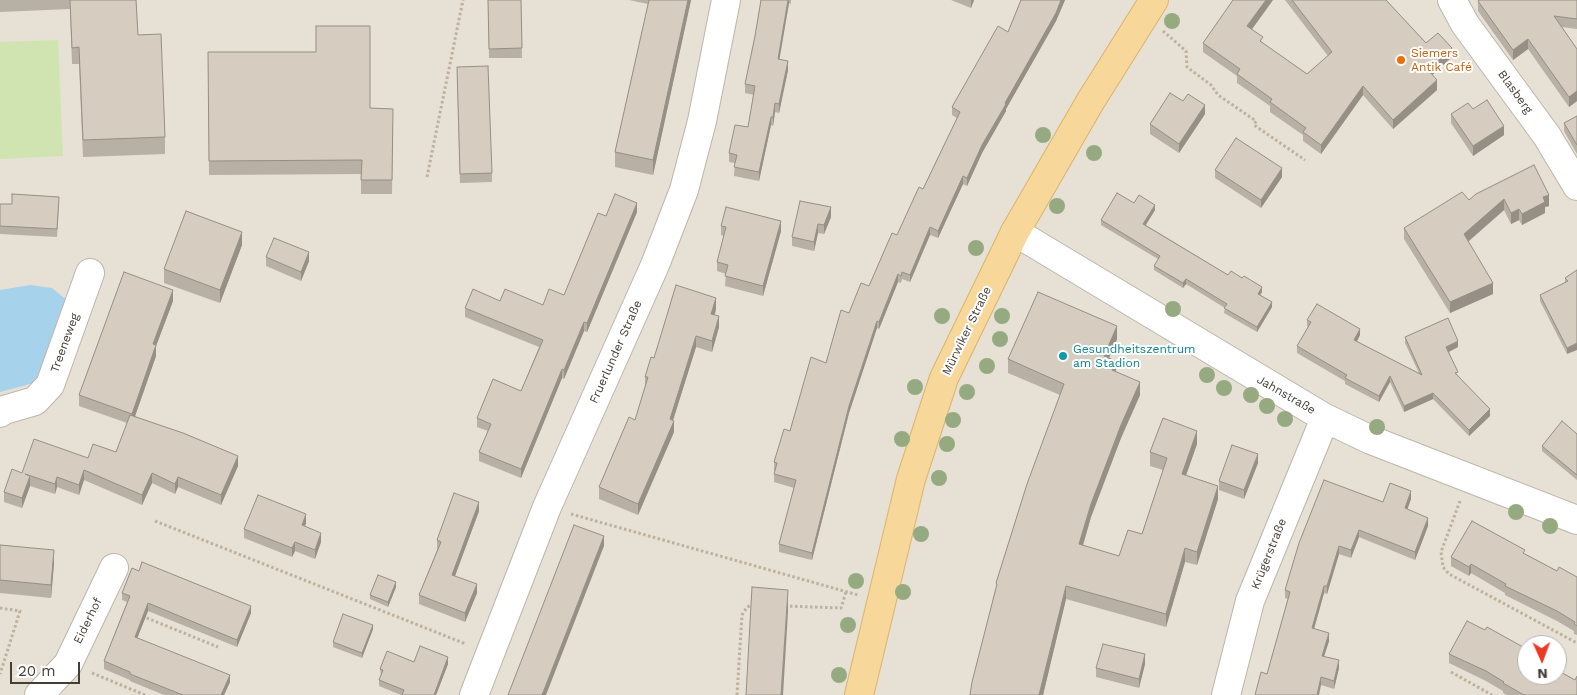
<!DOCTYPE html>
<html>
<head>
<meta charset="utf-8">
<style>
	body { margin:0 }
	#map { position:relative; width:1577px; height:695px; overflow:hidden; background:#f2eee7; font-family:"Work Sans",sans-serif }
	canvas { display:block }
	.north { position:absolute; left:1517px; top:635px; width:50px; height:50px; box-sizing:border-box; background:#fff; border:1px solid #b4b2af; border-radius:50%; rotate:178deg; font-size:14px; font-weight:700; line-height:20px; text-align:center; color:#443e36 }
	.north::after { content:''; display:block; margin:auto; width:18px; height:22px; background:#eb3924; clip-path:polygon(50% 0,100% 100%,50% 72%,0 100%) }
	.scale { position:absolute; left:10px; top:662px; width:70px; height:22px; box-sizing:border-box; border:2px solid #443e36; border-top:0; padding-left:6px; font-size:15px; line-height:18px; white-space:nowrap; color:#443e36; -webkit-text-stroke:4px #fff; paint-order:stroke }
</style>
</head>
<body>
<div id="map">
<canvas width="1577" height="695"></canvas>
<div class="north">N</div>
<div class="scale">20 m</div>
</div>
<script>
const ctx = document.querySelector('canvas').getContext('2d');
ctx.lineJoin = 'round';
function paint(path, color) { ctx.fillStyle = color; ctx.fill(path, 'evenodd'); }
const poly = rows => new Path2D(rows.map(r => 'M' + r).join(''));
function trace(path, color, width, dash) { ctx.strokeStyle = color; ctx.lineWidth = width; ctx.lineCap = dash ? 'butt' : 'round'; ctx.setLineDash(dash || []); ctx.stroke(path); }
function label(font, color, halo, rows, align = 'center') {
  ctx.font = font + ' "Work Sans",sans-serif'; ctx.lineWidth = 4; ctx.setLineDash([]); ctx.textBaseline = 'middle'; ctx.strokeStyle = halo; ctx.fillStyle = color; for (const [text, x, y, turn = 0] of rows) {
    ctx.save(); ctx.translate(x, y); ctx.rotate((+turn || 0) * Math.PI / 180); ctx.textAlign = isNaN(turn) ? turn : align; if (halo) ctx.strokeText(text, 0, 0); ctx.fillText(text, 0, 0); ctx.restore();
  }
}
paint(poly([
	[0,0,1577,0,1577,695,0,695],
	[1527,645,1557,645,1557,675,1527,675]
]), '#e6e0d5');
paint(poly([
	[58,40,63,156,0,159,0,42]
]), '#d0e4b2');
paint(poly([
	[30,285,52,288,63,297,73,303,45,380,0,392,0,290]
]), '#a7d2eb');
const minor = poly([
	[1452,0,1465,24,1547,136,1577,186],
	[1015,232,1325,418,1371,440,1577,520],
	[0,413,4,410,35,401,50,385,90,273],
	[39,695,68,664,114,568],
	[474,695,547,507,655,265,684,190,702,121,726,0],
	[1226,695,1250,601,1325,418]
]);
const major = poly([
	[859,695,911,479,944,378,1015,232,1090,102,1154,0]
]);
trace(minor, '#bdb5aa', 30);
trace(major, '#dbb46b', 30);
trace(poly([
	[1163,31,1186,51,1187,67,1211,85,1218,95,1256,121,1254,125,1305,160],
	[427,177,463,0],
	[1460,501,1441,552,1443,567,1449,574,1577,643],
	[571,514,858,595],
	[155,521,466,644],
	[785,606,841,608,846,592],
	[0,608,20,611,0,674],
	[142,616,218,647],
	[1451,672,1492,695],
	[92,673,145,695],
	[737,695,742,615,747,607,754,604]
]), '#beb09c', 3, [2.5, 2.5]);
trace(minor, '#fff', 28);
trace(major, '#f7d89a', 28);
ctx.fillStyle = '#96aa81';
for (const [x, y] of [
	[1172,21],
	[1043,135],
	[1094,153],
	[1057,206],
	[976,248],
	[1173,309],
	[942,316],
	[1002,316],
	[1000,339],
	[987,366],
	[1207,375],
	[915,387],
	[1224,388],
	[967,392],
	[1251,395],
	[1267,406],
	[1285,419],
	[953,420],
	[1377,427],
	[902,439],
	[947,444],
	[939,478],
	[1516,512],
	[1550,526],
	[921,534],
	[856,581],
	[903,592],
	[848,625],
	[839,675]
]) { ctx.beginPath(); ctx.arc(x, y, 8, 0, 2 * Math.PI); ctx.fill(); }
paint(poly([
	[0,0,136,0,138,35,165,137,165,154,83,157,79,64,72,64,70,9,0,12],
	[488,0,521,0,522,58,489,58],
	[629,0,691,0,653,175,615,167,615,152,648,4],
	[761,0,791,0,791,4,789,3,779,59,788,70,779,113,775,112,773,126,771,125,759,181,734,176,735,163,729,162,729,153,748,127,754,95,745,93,745,84,755,36],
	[951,0,974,0,971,8],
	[1021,0,1065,0,1056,21,1006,109,1006,111,982,153,967,186,963,184,938,238,930,235,910,282,902,279,901,283,898,282,879,329,877,328,849,413,812,560,779,552,779,544,794,488,774,482,774,474,775,471,774,470,774,462,826,363,849,313,869,286,923,189,957,118,952,115,952,107,1008,32],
	[1273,0,1252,29,1263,43,1307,74,1328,56,1285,0,1386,0,1426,43,1452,57,1432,75,1437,90,1393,129,1363,95,1321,154,1303,141,1303,135,1270,112,1270,106,1237,83,1237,76,1203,52,1203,43],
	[1577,0,1577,29,1562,27,1577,49,1577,101,1569,107,1528,49,1513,60,1478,11,1478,1],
	[208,52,370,108,393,123,392,194,361,194,361,174,209,175],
	[457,76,492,173,492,182,460,183],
	[1183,101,1205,114,1179,153,1150,134,1150,124],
	[1473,109,1504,135,1473,156,1451,123,1451,114],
	[1577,116,1577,154,1564,131,1564,123],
	[1534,165,1549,206,1545,207,1545,213,1522,225,1519,220,1511,224,1504,210,1468,242,1493,294,1450,313,1404,239,1404,228,1469,200],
	[1215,170,1282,177,1261,208,1215,178],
	[1134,203,1155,210,1146,225,1228,275,1262,292,1260,295,1272,307,1257,332,1224,313,1225,308,1186,284,1183,288,1154,270,1154,266,1158,259,1101,225,1101,220],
	[0,204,59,205,57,237,0,234],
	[637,212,587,332,584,331,564,379,562,378,521,478,479,461,479,452,488,431,477,427,477,418,521,391,539,347,465,317,465,308,500,301,543,305,564,295,606,216],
	[831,217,824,234,818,233,814,251,792,246,792,237],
	[721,226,781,231,763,296,725,286,726,274,717,271,717,262,724,236,721,235],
	[242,245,220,303,164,283,164,269],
	[266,257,309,261,301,281,266,266],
	[1577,270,1567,354,1540,301,1540,295,1565,283,1565,278],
	[173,301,156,346,156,356,135,416,238,466,221,505,178,487,175,494,152,483,142,505,84,480,79,495,57,487,55,494,30,486,22,508,4,502,4,492,22,473,88,458,116,452,127,423,79,406,79,395],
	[716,309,715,315,719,327,712,352,696,347,673,420,674,432,638,515,599,499,599,487,635,420,645,386,645,377,654,358],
	[1307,320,1360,335,1357,342,1419,373,1405,343,1405,337,1458,347,1449,352,1458,377,1490,416,1469,436,1433,399,1404,412,1390,382,1379,402,1345,384,1345,381,1297,353,1297,346,1308,327,1307,326],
	[1117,339,1109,358,1116,372,1140,395,1121,438,1091,517,1083,546,1119,556,1142,534,1163,470,1150,466,1150,452,1197,444,1186,475,1218,499,1197,565,1185,562,1166,627,1066,599,1043,695,970,695,996,589,996,583,1060,395,1008,373,1008,359],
	[1577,434,1577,480,1542,451,1542,446],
	[1258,463,1244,499,1219,490,1219,481],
	[1411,499,1407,509,1428,526,1415,560,1359,537,1351,558,1339,554,1327,594,1324,593,1314,629,1329,641,1324,656,1339,668,1334,689,1321,685,1267,674,1288,599,1285,598,1285,590,1383,502],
	[479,511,455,576,477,593,465,622,419,604,419,595,437,550,437,540],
	[306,523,305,526,321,542,315,559,295,551,292,557,244,538,244,529],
	[0,545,54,564,51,598,0,593],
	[1525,554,1557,571,1577,577,1577,635,1574,634,1574,631,1557,621,1505,595,1505,593,1471,573,1469,576,1451,566,1451,557],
	[396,587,388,607,370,599,370,595],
	[122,593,251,613,237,647,148,611,137,638,230,682,224,695,164,695,130,681,130,680,104,669,104,661,127,602,122,600],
	[373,629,362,658,333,647,333,642],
	[1523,652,1575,680,1577,695,1507,695,1503,693,1503,691,1486,681,1449,663,1449,654],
	[414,662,448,664,436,695,401,695,379,686,379,680,381,676,380,669],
	[1145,664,1139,688,1096,677,1096,668]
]), '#b8afa5');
paint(poly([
	[688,0,691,0,653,175,653,160],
	[788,0,789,0,789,3,778,68,778,59],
	[971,0,974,0,971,8],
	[1061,0,1065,0,1056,21,1006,109,1006,111,982,153,967,186,967,178,982,145],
	[1266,0,1273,0,1247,36,1247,26],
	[1528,39,1528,49,1513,60,1513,50],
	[1452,48,1452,57,1428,79,1428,70],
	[788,61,788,70,779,113,779,104],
	[1437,80,1437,90,1393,129,1393,120],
	[1363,86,1363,95,1321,154,1321,145],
	[1577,91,1577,101,1569,107,1569,97],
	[775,103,775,112,773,126,773,117],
	[1205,105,1205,114,1179,153,1179,144],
	[771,117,771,125,759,181,759,172],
	[1504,126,1504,135,1473,156,1473,146],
	[1282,168,1282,177,1261,208,1261,200],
	[963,176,963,184,938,238,938,231],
	[1549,195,1549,206,1545,207,1545,213,1522,225,1522,214,1543,197],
	[1504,199,1504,210,1464,245,1464,234],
	[637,203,637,212,587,332,587,323],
	[1155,205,1155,210,1143,229,1143,224],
	[831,207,831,217,824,234,824,225],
	[1519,209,1519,220,1511,224,1511,213],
	[781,221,781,231,763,296,763,286],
	[818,224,818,233,814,251,814,242],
	[930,227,930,235,910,282,910,275],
	[242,232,242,245,220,303,220,290],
	[309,252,309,261,301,281,301,272],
	[898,274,898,282,879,329,879,322],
	[1186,279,1186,284,1183,288,1183,283],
	[1493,283,1493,294,1450,313,1450,302],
	[1262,287,1262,292,1258,298,1258,294],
	[173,290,173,301,156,346,156,356,132,425,132,414,153,344],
	[716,298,716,309,711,325,711,314],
	[1272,302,1272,307,1257,332,1257,327],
	[719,316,719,327,712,352,712,341],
	[877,321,877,328,849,413,812,560,812,553,849,406],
	[584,322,584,331,564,379,564,370],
	[1117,326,1117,339,1104,370,1104,356],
	[1360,329,1360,335,1354,346,1354,340],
	[696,336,696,347,670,430,670,419],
	[1458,341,1458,347,1446,353,1446,347],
	[1577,343,1577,350,1567,354,1567,348],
	[1116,361,1116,375,1112,370],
	[562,369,562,378,521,478,521,469],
	[1390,376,1390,382,1379,402,1379,396],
	[1140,382,1140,395,1121,438,1091,517,1079,558,1079,544,1091,504,1121,425],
	[1433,393,1433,399,1404,412,1404,406],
	[1490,409,1490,416,1469,436,1469,430],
	[674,421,674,432,638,515,638,504],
	[1197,431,1197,444,1182,487,1182,474],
	[1258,454,1258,463,1244,499,1244,490],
	[238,456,238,466,221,505,221,495],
	[84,470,84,480,79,495,79,485],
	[152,473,152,483,142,505,142,495],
	[30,476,30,486,22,508,22,498],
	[57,477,57,487,55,494,55,484],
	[178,477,178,487,175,494,175,484],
	[1218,486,1218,499,1197,565,1197,552],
	[1411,491,1411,499,1405,516,1405,508],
	[479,502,479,511,452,584,452,575],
	[306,514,306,523,302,534,302,525],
	[1428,518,1428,526,1415,560,1415,552],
	[1359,530,1359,537,1351,558,1351,550],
	[321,533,321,542,315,559,315,550],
	[604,536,604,546,546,695,542,695],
	[295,542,295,551,292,557,292,548],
	[1339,546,1339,554,1327,594,1327,586],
	[1185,548,1185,562,1166,627,1166,614],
	[54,550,54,564,51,598,51,585],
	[1471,564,1471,573,1469,576,1469,567],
	[396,582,396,587,388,607,388,602],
	[477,584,477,593,465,622,465,613],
	[1066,586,1066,599,1043,695,1039,695],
	[1324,586,1324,593,1312,636,1312,628],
	[788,590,788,612,783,695,781,695],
	[148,603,148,611,135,644,135,637],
	[251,606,251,613,237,647,237,640],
	[373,625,373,629,362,658,362,653],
	[1329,633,1329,641,1322,663,1322,656],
	[1145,654,1145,664,1139,688,1139,679],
	[448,657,448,664,436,695,434,695],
	[1339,660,1339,668,1334,689,1334,681],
	[230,675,230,682,224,695,221,695],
	[1321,677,1321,685,1319,695,1317,695]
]), '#968f86');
const building = poly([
	[70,0,136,0,138,35,161,34,165,137,83,140,79,47,72,48,70,0],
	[488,0,521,0,522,48,489,49,488,0],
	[649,0,688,0,653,160,615,152,649,0],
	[761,0,788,0,778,59,788,61,779,104,775,103,773,117,771,117,759,172,734,167,737,155,729,153,735,125,748,127,755,86,745,84,755,36,761,0],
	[1021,0,1061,0,1056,13,1005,103,1006,104,982,145,967,178,963,176,938,231,930,227,910,275,902,272,901,276,898,274,879,322,877,321,849,406,812,553,779,544,796,480,774,474,777,463,774,462,784,429,790,431,811,357,826,363,841,310,849,313,861,283,869,286,892,233,897,235,919,187,923,189,960,112,952,107,998,26,1008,32,1021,0],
	[1233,0,1266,0,1247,26,1263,37,1260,41,1307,74,1332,52,1292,0,1386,0,1426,43,1438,33,1452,48,1428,70,1437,80,1393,120,1363,86,1321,145,1303,132,1306,128,1270,102,1272,99,1237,74,1240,69,1203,43,1233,0],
	[1479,0,1577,0,1577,19,1554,16,1577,49,1577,91,1569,97,1528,39,1513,50,1478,1,1479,0],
	[316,26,370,26,370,108,393,109,392,180,361,180,362,160,209,161,208,52,316,52,316,26],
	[488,66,492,173,460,174,457,67,488,66],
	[1170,93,1183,101,1188,94,1205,105,1179,144,1150,124,1170,93],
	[1487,100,1504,126,1473,146,1451,114,1468,103,1473,109,1487,100],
	[1577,116,1577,145,1564,123,1577,116],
	[1236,138,1282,168,1261,200,1215,170,1236,138],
	[1534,165,1549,195,1543,197,1545,202,1522,214,1519,209,1511,213,1504,199,1464,234,1493,283,1450,302,1404,228,1462,192,1469,200,1476,194,1534,165],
	[1117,193,1134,203,1139,195,1155,205,1143,224,1228,275,1231,271,1242,278,1244,276,1262,287,1258,294,1272,302,1257,327,1224,308,1227,304,1186,279,1183,283,1154,266,1160,256,1101,220,1117,193],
	[12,194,59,197,57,229,0,226,0,204,12,204,12,194],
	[615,194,637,203,587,323,584,322,564,370,562,369,521,469,479,452,491,424,477,418,493,379,521,391,543,340,465,308,473,289,500,301,505,289,543,305,549,289,564,295,598,213,606,216,615,194],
	[800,201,831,207,824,225,818,224,814,242,792,237,800,201],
	[726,207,781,221,763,286,725,276,728,265,717,262,726,227,721,226,726,207],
	[186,211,242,232,220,290,164,269,186,211],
	[274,238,309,252,301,272,266,257,274,238],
	[1577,270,1577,343,1567,348,1540,295,1568,281,1565,278,1577,270],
	[124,272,173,290,153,344,156,345,132,414,79,395,124,272],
	[676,285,716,298,711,314,719,316,712,341,696,336,670,419,674,421,638,504,599,487,629,417,635,420,648,377,645,377,651,357,654,358,676,285],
	[1038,292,1117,326,1104,356,1116,361,1112,370,1140,382,1121,425,1091,504,1079,544,1119,556,1128,530,1142,534,1167,458,1150,452,1163,418,1197,431,1182,474,1218,486,1197,552,1185,548,1166,614,1066,586,1039,695,970,695,972,682,997,584,996,583,1027,484,1064,384,1008,359,1038,292],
	[1317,304,1360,329,1354,340,1422,375,1405,337,1448,318,1458,341,1446,347,1458,372,1455,373,1490,409,1469,430,1433,393,1404,406,1390,376,1379,396,1345,378,1347,375,1297,346,1311,322,1307,320,1317,304],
	[130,415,183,433,238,456,221,495,178,477,175,484,152,473,142,495,84,470,79,485,57,477,55,484,25,474,30,476,22,498,4,492,12,469,22,473,34,439,88,458,93,444,116,452,130,415],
	[1562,421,1577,434,1577,475,1542,446,1562,421],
	[1232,445,1258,454,1244,490,1219,481,1232,445],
	[1324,480,1383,502,1390,483,1411,491,1405,508,1428,518,1415,552,1359,530,1351,550,1339,546,1327,586,1324,586,1312,628,1329,633,1322,656,1339,660,1334,681,1321,677,1317,695,1255,695,1261,672,1267,674,1290,592,1285,590,1299,543,1324,480],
	[454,493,479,502,452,575,477,584,465,613,419,595,441,542,437,540,454,493],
	[258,495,306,514,302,525,321,533,315,550,295,542,292,548,244,529,258,495],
	[1472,521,1525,550,1523,553,1557,571,1559,567,1577,577,1577,626,1574,624,1575,622,1557,611,1505,586,1506,584,1471,564,1469,567,1451,557,1472,521],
	[574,525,604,536,542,695,508,695,574,525],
	[0,545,54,550,51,585,0,580,0,545],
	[142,562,251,606,237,640,148,603,135,637,230,675,221,695,183,695,130,674,130,672,104,661,130,596,122,593,132,568,139,571,142,562],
	[378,575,396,582,388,602,370,595,378,575],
	[752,587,788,590,781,695,746,695,752,587],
	[343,614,373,625,362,653,333,642,343,614],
	[1467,621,1485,630,1487,627,1523,647,1521,651,1527,654,1527,675,1557,675,1557,670,1575,680,1577,676,1577,695,1524,695,1503,683,1504,682,1486,671,1449,654,1467,621],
	[1103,644,1145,654,1139,679,1096,668,1103,644],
	[420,646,448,657,434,695,402,695,404,690,379,680,383,670,380,669,387,651,414,662,420,646]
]);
paint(building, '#d6ccc0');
trace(building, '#968f86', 1);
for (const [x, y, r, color] of [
	[1401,60,5,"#e8710a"],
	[1063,356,5,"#0f9aa8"]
]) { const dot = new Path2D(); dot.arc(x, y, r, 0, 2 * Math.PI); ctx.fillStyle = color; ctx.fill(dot); trace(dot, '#fff', 2); }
label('12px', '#c56008', '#fff', [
	["Siemers",1411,53],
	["Antik Café",1411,67]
], 'left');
label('12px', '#443e36', '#fff', [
	["Blasberg",1515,92,54],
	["Mürwiker Straße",967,331,-64],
	["Treeneweg",65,343,-70],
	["Fruerlunder Straße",616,352,-66],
	["Jahnstraße",1286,395,30],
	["Krügerstraße",1269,554,-68],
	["Eiderhof",88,621,-64]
]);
label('12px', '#0d838f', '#fff', [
	["Gesundheitszentrum",1073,349],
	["am Stadion",1073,363]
], 'left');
</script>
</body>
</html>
